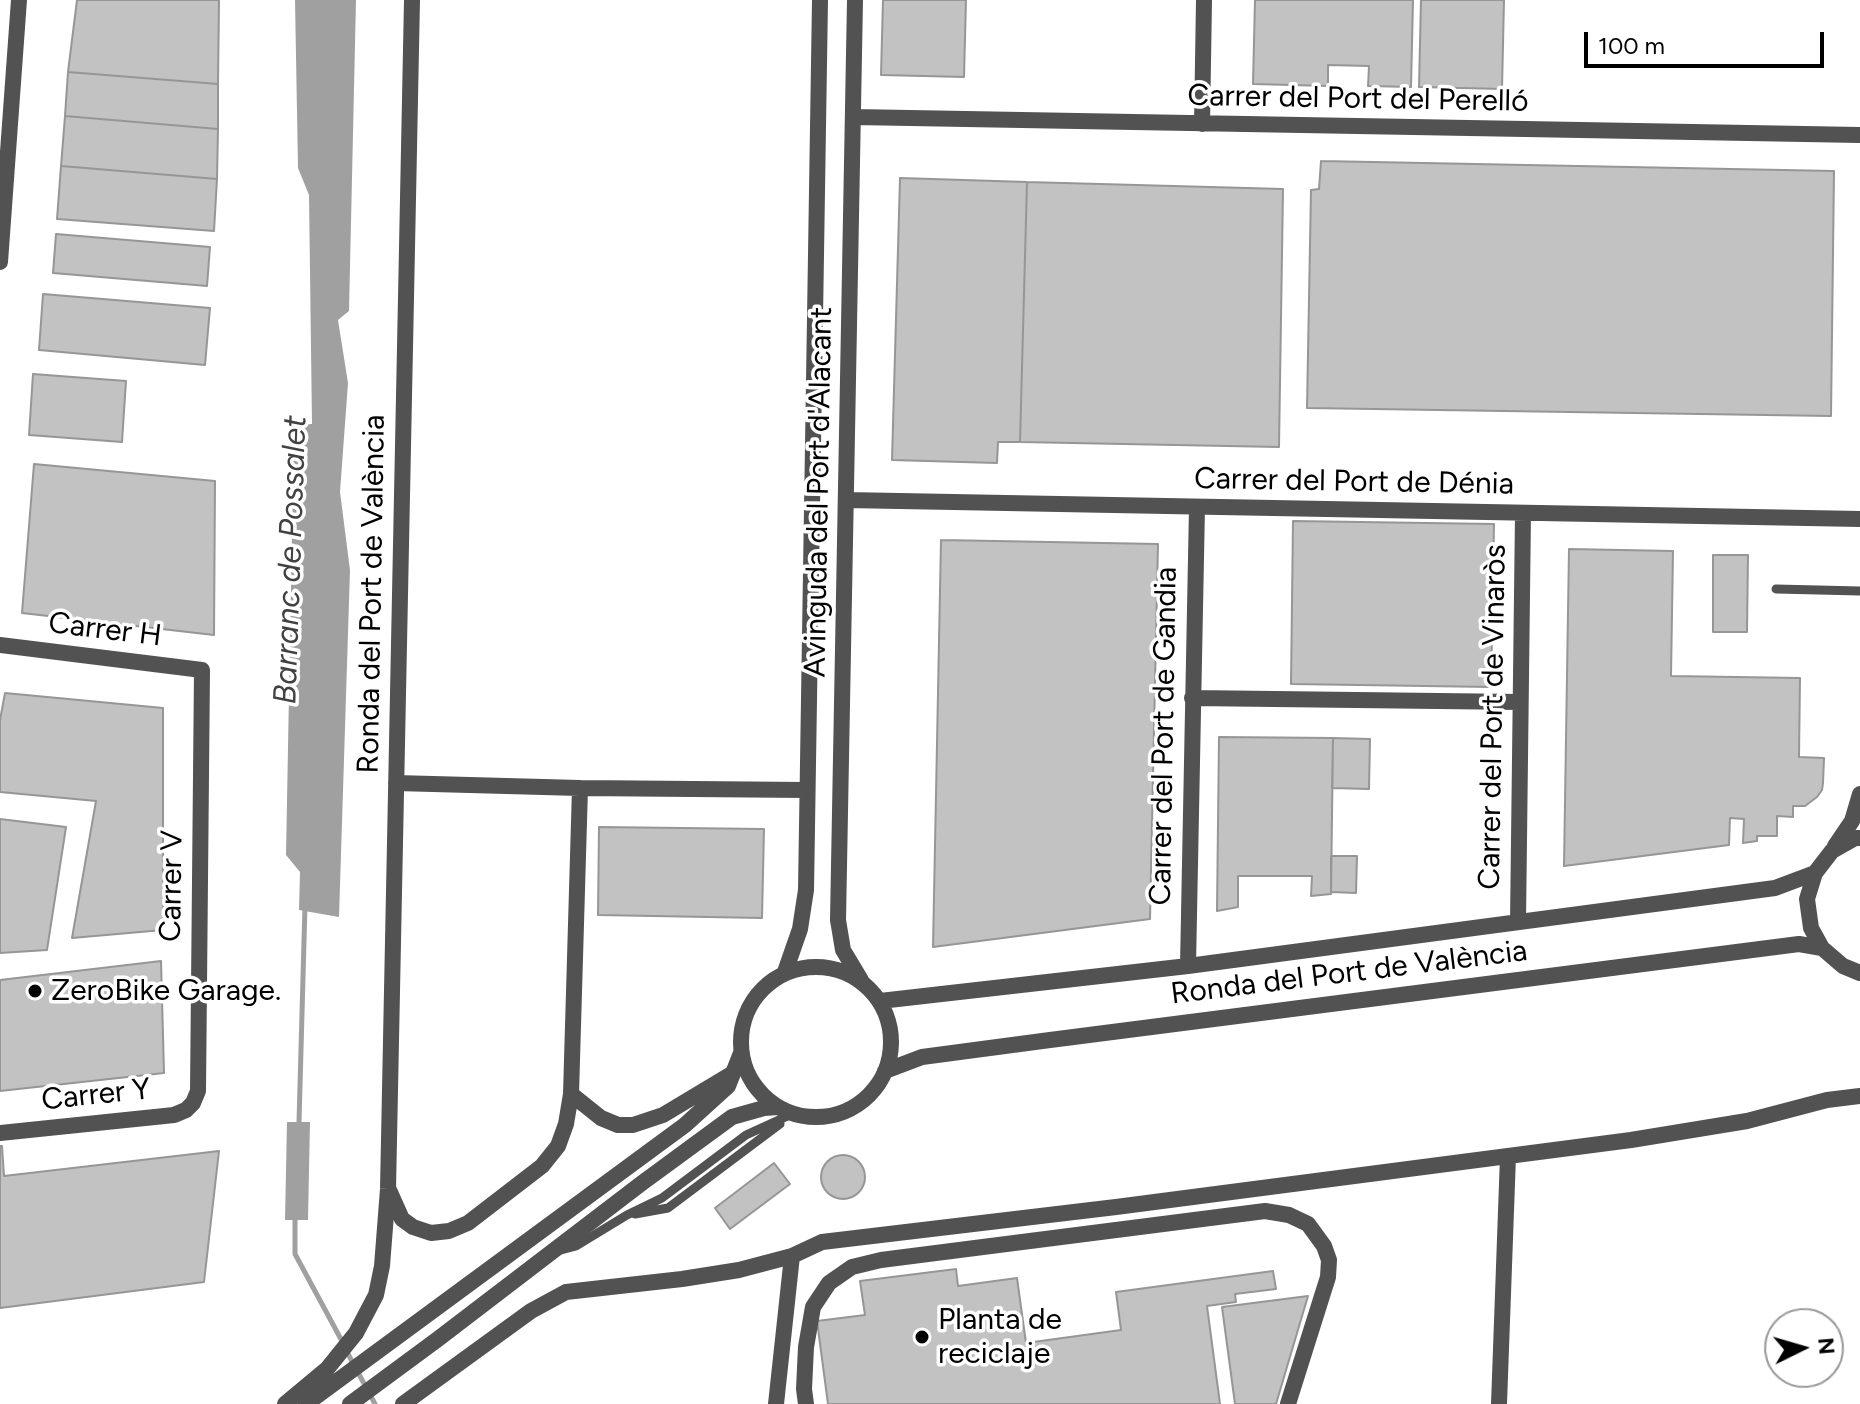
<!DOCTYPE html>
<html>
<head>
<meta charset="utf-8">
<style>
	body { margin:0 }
	#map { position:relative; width:1860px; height:1404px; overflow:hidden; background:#fff; font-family:Figtree,sans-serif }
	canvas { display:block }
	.north { position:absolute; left:1764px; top:1308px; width:80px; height:80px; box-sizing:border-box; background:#fff; border:2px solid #999; border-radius:50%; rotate:85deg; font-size:22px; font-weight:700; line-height:32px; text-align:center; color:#000 }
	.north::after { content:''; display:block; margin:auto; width:28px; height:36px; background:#000; clip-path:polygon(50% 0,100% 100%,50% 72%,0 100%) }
	.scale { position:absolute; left:1584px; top:32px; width:240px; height:36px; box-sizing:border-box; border:4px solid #000; border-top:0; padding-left:10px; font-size:24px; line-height:28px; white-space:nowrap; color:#000; -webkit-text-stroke:6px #fff; paint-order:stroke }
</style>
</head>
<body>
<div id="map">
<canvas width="1860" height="1404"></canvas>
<div class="north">N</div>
<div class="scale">100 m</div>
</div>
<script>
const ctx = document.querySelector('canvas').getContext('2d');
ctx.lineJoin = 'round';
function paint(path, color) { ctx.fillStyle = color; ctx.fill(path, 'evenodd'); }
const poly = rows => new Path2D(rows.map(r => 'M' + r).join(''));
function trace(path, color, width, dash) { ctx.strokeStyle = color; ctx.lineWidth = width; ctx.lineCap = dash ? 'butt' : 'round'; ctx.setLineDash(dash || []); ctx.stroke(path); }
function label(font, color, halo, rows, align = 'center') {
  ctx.font = font + ' Figtree,sans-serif'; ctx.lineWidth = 7; ctx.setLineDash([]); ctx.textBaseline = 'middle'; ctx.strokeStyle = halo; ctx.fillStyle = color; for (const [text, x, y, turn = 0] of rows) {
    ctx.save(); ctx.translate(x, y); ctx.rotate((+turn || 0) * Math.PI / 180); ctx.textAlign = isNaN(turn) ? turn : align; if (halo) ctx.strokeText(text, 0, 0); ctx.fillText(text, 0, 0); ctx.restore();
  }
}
paint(poly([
	[295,0,356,0,349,311,338,320,348,383,340,492,350,570,339,917,299,910,300,872,286,855,294,425,312,424,309,195,298,168],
	[287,1122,310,1122,308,1220,285,1220]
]), '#a0a0a0');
trace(poly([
	[299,1122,305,905],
	[295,1220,295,1254,343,1343],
	[347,1352,375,1404]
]), '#a0a0a0', 5);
const building = poly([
	[77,0,219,0,218,84,68,72,77,0],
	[883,0,966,0,964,77,881,75,883,0],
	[1255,0,1413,0,1411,87,1368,86,1369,66,1328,65,1328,86,1253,84,1255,0],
	[1421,0,1504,0,1502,89,1419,87,1421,0],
	[68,72,218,84,218,129,65,116,68,72],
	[65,116,218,129,217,179,61,166,65,116],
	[1321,161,1834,171,1831,416,1307,408,1311,190,1319,189,1321,161],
	[61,166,217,179,214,231,57,219,61,166],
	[900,178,1027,182,1020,442,998,442,997,463,892,460,900,178],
	[1027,182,1283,189,1279,447,1020,442,1027,182],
	[56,234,210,247,207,286,53,273,56,234],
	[43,294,210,308,205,365,39,350,43,294],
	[33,374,126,381,122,442,29,435,33,374],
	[34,464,215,481,214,635,22,613,34,464],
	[1293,521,1494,524,1491,687,1291,684,1293,521],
	[941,540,1158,544,1150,919,933,947,941,540],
	[1569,549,1673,551,1671,676,1800,678,1799,757,1824,758,1823,783,1822,790,1817,797,1805,806,1793,806,1793,817,1777,816,1777,836,1757,836,1757,841,1743,843,1744,819,1730,818,1729,845,1564,866,1569,549],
	[1713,555,1748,555,1747,632,1713,632,1713,555],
	[5,693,163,708,163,930,72,938,96,801,0,792,0,720,5,693],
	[1219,737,1333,738,1331,894,1311,896,1312,876,1238,876,1238,907,1217,911,1219,737],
	[1333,738,1370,739,1369,789,1332,788,1333,738],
	[0,819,66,827,47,950,0,953,0,819],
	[599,827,764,829,762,918,598,915,599,827],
	[1331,856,1357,856,1356,893,1331,892,1331,856],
	[161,961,164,1073,0,1091,0,980,161,961],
	[0,1146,2,1146,4,1176,219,1151,204,1282,0,1308,0,1146],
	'821 1177a22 22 0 1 1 44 0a22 22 0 1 1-44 0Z',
	[774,1163,790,1184,730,1229,715,1208,774,1163],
	[956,1269,958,1286,1017,1278,1026,1343,1121,1330,1116,1292,1273,1271,1276,1289,1235,1294,1236,1302,1207,1306,1220,1404,828,1404,817,1321,865,1315,860,1281,956,1269],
	[1308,1296,1276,1404,1235,1404,1222,1307,1308,1296]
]);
paint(building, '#c2c2c2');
trace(building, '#969696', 2);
trace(poly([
	[1776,589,1860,591],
	[635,1214,668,1208,780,1124],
	[561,1250,576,1246,627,1215,662,1198,746,1135,792,1114]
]), '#525252', 9);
trace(poly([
	[855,0,838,920,843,950,861,980],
	[854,117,1860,135],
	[1202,124,1204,0],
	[0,262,19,0],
	[846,500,1860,519],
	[0,645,202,670,198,1091,193,1103,186,1110,174,1115,0,1133],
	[1192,698,1520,702],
	[396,783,580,788,806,790],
	[1860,838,1855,838,1832,851,1815,873,1807,899,1811,928,1822,948,1843,966,1860,973],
	[1835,846,1852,821,1860,794],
	[1518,922,1523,513],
	[1188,966,1197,507],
	'741 1042a75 75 0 1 1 150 0a75 75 0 1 1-150 0Z',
	[785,972,800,929,806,890,820,0],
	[880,1001,1188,966,1775,888,1815,873],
	[885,1071,922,1057,1050,1040,1799,944,1822,948],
	[571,1094,601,1118,618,1125,633,1125,663,1115,733,1073],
	[389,1190,402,1219,413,1227,431,1233,449,1231,468,1223,542,1166,558,1146,566,1124,571,1094,580,788],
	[285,1404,327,1369,356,1333,376,1295,382,1266,388,1189,412,0],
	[306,1404,685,1125,728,1086,741,1053],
	[350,1404,438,1339,642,1183,732,1117,764,1108,778,1107],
	[403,1404,531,1311,566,1292,682,1279,739,1270,792,1256,822,1242,1116,1207,1631,1140,1747,1121,1827,1100,1860,1096],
	[776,1404,792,1256],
	[806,1404,804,1389,806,1347,813,1307,829,1283,852,1267,881,1260,1265,1211,1289,1215,1308,1224,1324,1246,1329,1260,1328,1277,1288,1404],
	[1499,1404,1508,1156]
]), '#525252', 16);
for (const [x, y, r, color] of [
	[35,991,8,"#000"],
	[922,1337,8,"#000"]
]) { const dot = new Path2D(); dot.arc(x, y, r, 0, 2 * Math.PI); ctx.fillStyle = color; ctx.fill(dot); trace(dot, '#fff', 3); }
label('30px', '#000', '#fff', [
	["Carrer del Port del Perelló",1358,99,1],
	["Carrer del Port de Dénia",1354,482,1],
	["Avinguda del Port d'Alacant",819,492,-89],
	["Ronda del Port de València",372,594,-89],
	["Carrer H",105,630,7],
	["Carrer del Port de Vinaròs",1493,717,-89],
	["Carrer del Port de Gandia",1164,736,-89],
	["Carrer V",172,886,-89],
	["Ronda del Port de València",1349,973,-7],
	["Carrer Y",96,1095,-6]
]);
label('30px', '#000', '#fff', [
	["ZeroBike Garage.",51,991],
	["Planta de",938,1320],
	["reciclaje",938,1354]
], 'left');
label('italic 32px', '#414141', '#fff', [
	["Barranc de Possalet",291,560,-88]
]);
</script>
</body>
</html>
